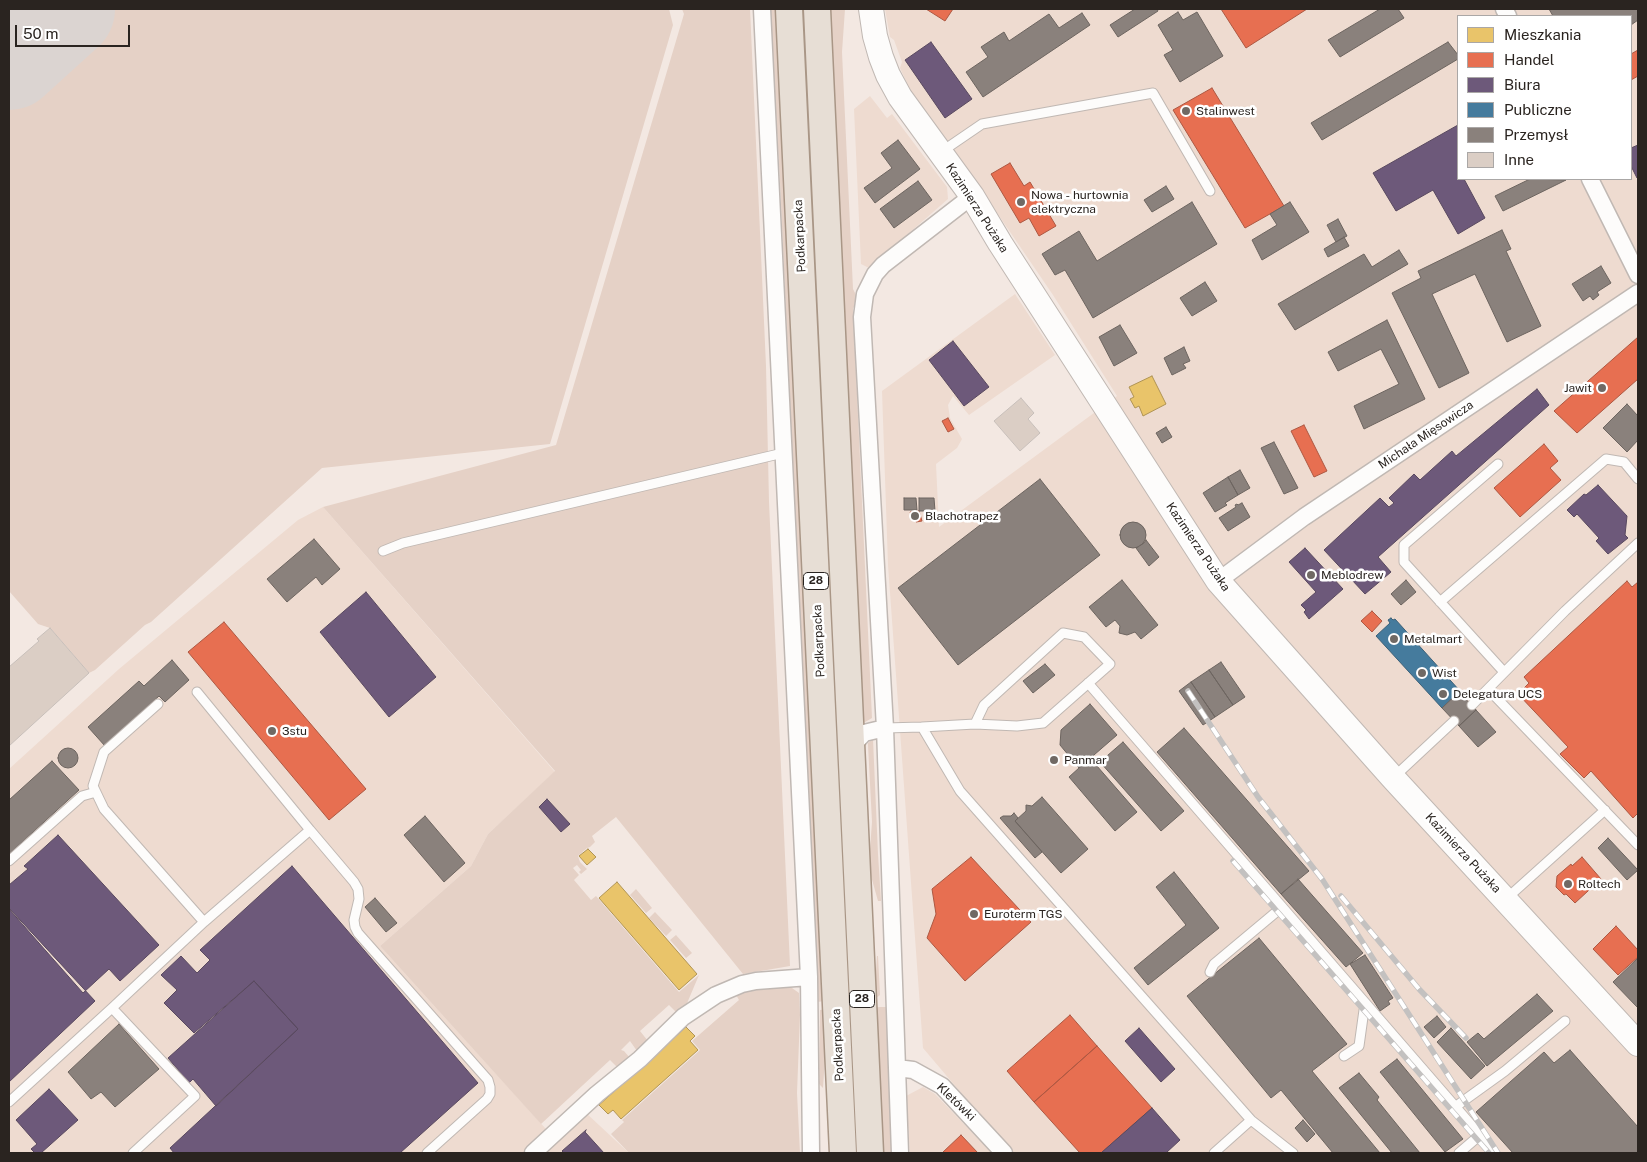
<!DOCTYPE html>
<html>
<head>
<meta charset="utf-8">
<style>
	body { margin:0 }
	#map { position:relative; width:1647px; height:1162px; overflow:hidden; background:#f3e8e2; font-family:"Public Sans",sans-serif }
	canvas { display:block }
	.frame { position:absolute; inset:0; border:10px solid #2a2420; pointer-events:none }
	.legend { position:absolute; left:1457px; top:15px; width:175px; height:165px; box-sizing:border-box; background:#fff; border:1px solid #aaa7a6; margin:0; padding:6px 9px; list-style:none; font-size:15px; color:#2a2420 }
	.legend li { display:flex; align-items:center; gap:10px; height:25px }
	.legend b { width:25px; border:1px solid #aaa7a6 }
	.scale { position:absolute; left:15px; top:25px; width:115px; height:22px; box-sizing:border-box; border:2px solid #2a2420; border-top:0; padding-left:6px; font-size:15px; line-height:18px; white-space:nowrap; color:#2a2420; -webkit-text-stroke:4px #fff; paint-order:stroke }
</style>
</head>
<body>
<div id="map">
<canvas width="1647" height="1162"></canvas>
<div class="frame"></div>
<ul class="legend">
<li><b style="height:14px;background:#e9c46a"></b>Mieszkania</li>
<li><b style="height:14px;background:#e76f51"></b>Handel</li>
<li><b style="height:14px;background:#6d597a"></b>Biura</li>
<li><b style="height:14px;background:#457b9d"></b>Publiczne</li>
<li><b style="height:14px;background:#8a817c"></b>Przemysł</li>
<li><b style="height:14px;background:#dbcec5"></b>Inne</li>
</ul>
<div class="scale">50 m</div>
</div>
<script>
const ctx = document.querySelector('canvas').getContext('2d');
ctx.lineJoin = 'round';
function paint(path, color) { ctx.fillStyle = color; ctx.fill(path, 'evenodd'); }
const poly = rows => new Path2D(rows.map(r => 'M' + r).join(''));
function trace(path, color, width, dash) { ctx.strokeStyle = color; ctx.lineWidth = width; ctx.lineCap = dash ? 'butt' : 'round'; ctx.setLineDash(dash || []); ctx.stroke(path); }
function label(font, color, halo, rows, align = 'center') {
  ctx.font = font + ' "Public Sans",sans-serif'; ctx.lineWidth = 5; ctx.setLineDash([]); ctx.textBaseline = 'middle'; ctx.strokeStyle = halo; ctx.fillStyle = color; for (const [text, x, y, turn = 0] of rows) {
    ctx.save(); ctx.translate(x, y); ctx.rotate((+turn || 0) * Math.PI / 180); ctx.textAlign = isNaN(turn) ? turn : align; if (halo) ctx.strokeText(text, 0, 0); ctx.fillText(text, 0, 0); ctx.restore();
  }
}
paint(poly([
	[885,9,1638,9,1638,1153,1012,1153,923,1048,888,565,882,391,1015,294,1055,355,969,415,953,396,948,405,950,418,962,439,957,448,936,464,939,527,1117,396,1053,295,961,160,914,98,900,68,902,62,894,40,890,37],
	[1458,16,1631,16,1631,179,1458,179],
	[870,96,887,118,892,114,947,187,948,199,869,268,861,264,854,109],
	[323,507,555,772,488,834,471,866,380,946,555,1139,585,1112,629,1153,9,1153,9,769,119,669,298,520],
	[923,1087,935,1094,992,1153,910,1153,906,1096]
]), '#eedbd0');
paint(poly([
	[9,9,669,9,673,25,550,444,322,468,151,622,145,625,95,670,89,673,50,628,38,624,9,591],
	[682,9,750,9,766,366,769,502,790,966,743,974,616,817,592,836,595,842,590,847,587,848,578,856,580,862,587,869,581,874,579,872,581,870,577,865,573,868,579,875,574,880,591,900,596,896,679,992,699,975,685,1008,678,1014,669,1005,640,1031,648,1041,637,1051,630,1041,621,1050,624,1051,630,1058,621,1067,616,1066,610,1060,541,1124,380,946,471,866,488,834,555,771,323,507,556,445,684,14],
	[770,9,780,9,825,1001,817,1002,780,182],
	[799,9,806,9,853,1001,845,1001],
	[826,9,845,9,842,52,853,289,856,295,854,307,853,308,872,718,860,725],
	[873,739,878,854,881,901,878,901,871,876,868,876,872,822,868,745,868,743],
	[636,889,652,908,646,913,630,895],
	[655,912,672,930,666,936,649,918],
	[676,935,692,953,686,958,670,940],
	[877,956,878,956,880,995,874,1000],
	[777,987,792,988,799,993,800,1015,797,1093,800,1153,629,1153,611,1134,624,1122,622,1120,700,1050,692,1041,739,1000,735,993,744,990],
	[880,1007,887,1007,892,1153,880,1153,873,1008],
	[826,1009,826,1042,823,1088,819,1084,820,1010]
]), '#e5d1c6');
const homes = poly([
	[1152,376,1166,404,1143,416,1139,406,1135,408,1130,399,1134,397,1129,387,1152,376],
	[588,849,596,857,587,865,579,856,588,849],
	[617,882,697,974,679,990,599,898,617,882],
	[686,1027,695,1036,690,1041,698,1050,621,1119,613,1110,608,1114,599,1105,686,1027]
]);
paint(homes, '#e9c46a');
trace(homes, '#b09454', 1);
const shops = poly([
	[926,9,953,9,945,21,926,9],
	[1221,9,1307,9,1246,48,1221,9],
	[1638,50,1638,76,1631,80,1631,54,1638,50],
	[1212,88,1284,206,1245,228,1173,110,1212,88],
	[1010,163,1024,186,1030,182,1056,226,1039,236,1029,218,1020,223,991,174,1010,163],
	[1638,337,1638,379,1577,433,1554,411,1638,337],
	[948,418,954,429,948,432,942,421,948,418],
	[1304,425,1327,471,1314,477,1291,431,1304,425],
	[1544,444,1558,461,1550,468,1561,480,1520,517,1494,488,1544,444],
	[919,511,922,521,916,522,910,512,919,511],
	[1627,581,1632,587,1638,582,1638,813,1633,818,1591,771,1584,778,1560,754,1568,747,1518,694,1529,683,1524,677,1627,581],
	[1372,611,1382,621,1372,632,1361,621,1372,611],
	[224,622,366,789,329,820,188,652,224,622],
	[971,857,1031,922,965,981,927,938,936,914,932,889,971,857],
	[1582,857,1601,879,1575,903,1566,894,1564,895,1556,887,1557,876,1571,864,1572,866,1582,857],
	[1616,926,1638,950,1638,957,1618,975,1593,949,1616,926],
	[1070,1015,1097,1046,1034,1102,1007,1071,1070,1015],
	[1097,1046,1152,1108,1101,1153,1080,1153,1034,1102,1097,1046],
	[961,1135,978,1153,942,1153,961,1135]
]);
paint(shops, '#e76f51');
trace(shops, '#ae5842', 1);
const offices = poly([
	[931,42,972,99,945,118,905,60,931,42],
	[1458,125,1458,179,1464,179,1485,218,1458,234,1433,190,1396,211,1373,173,1458,125],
	[1638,145,1638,178,1637,178,1631,166,1631,148,1638,145],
	[953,341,989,387,964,406,929,360,953,341],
	[1537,389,1549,405,1378,557,1391,572,1365,594,1324,550,1380,498,1389,507,1394,503,1389,498,1414,474,1420,480,1452,451,1456,456,1537,389],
	[1598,485,1627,516,1625,535,1628,538,1608,554,1596,541,1599,538,1577,514,1574,517,1567,510,1584,494,1586,495,1598,485],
	[1305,548,1343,589,1309,619,1304,612,1306,610,1301,605,1316,592,1289,562,1305,548],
	[366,592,436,677,389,717,320,632,366,592],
	[547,799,570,824,561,832,539,807,547,799],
	[58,835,159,945,120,981,109,969,83,993,9,909,9,885,28,869,24,866,58,835],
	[292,866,478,1083,400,1153,174,1153,170,1148,298,1029,254,981,194,1033,164,1003,177,990,161,975,181,956,197,973,210,960,200,950,292,866],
	[9,908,95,1001,9,1082,9,908],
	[254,981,298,1029,216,1106,193,1079,189,1083,168,1058,254,981],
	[1139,1028,1175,1069,1161,1082,1125,1041,1139,1028],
	[49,1089,78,1120,41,1153,35,1153,31,1149,37,1144,16,1120,49,1089],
	[1152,1108,1180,1140,1166,1153,1101,1153,1152,1108],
	[586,1130,585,1132,604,1153,564,1153,562,1151,586,1130]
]);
paint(offices, '#6d597a');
trace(offices, '#59495f', 1);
const public = poly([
	[1391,618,1393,620,1395,619,1460,691,1442,708,1376,636,1390,623,1388,620,1391,618]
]);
paint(public, '#457b9d');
trace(public, '#3d6178', 1);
const industry = poly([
	[1135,9,1157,9,1158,11,1118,37,1110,25,1135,9],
	[1380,9,1398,9,1404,18,1340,57,1328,40,1380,9],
	[1549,9,1638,9,1638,20,1631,25,1631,16,1553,16,1549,9],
	[1178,12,1183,20,1197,12,1223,56,1180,82,1164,55,1173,50,1158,25,1178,12],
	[1082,13,1090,25,983,97,966,72,988,57,981,47,1004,32,1009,41,1049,14,1059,28,1082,13],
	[1448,42,1458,55,1458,59,1322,140,1311,123,1448,42],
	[898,140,920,169,875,203,864,188,892,168,881,153,898,140],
	[1530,179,1566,180,1503,211,1495,196,1530,179],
	[918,181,932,200,894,228,880,209,918,181],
	[1166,186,1174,199,1152,212,1144,200,1166,186],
	[1192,202,1217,244,1093,318,1065,270,1055,275,1042,254,1079,231,1097,261,1192,202],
	[1290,202,1309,232,1262,260,1252,240,1277,225,1270,214,1290,202],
	[1338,219,1347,236,1336,242,1327,225,1338,219],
	[1502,230,1511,249,1506,251,1541,326,1507,342,1475,274,1432,294,1469,373,1439,388,1392,293,1421,278,1418,271,1502,230],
	[1344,237,1349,246,1328,257,1324,249,1344,237],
	[1399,250,1408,264,1295,330,1278,304,1364,254,1372,267,1399,250],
	[1601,266,1611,283,1597,292,1599,295,1593,300,1590,296,1583,301,1572,284,1601,266],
	[1205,282,1217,301,1192,316,1180,298,1205,282],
	[1387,320,1425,399,1364,429,1354,406,1399,384,1381,349,1338,371,1328,352,1387,320],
	[1120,325,1137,353,1114,366,1099,337,1120,325],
	[1184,347,1190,361,1183,364,1186,368,1172,375,1164,358,1184,347],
	[1627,404,1638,416,1638,440,1627,452,1603,428,1627,404],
	[1166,427,1172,437,1162,443,1156,433,1166,427],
	[1274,442,1298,488,1284,494,1261,448,1274,442],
	[1240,470,1250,488,1238,495,1228,477,1240,470],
	[1228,477,1238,495,1225,503,1227,505,1215,512,1203,493,1228,477],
	[1040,479,1100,555,958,665,898,588,1040,479],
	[904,498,916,498,917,510,904,510,904,498],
	[919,498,934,498,935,511,919,511,919,498],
	[1242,503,1250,517,1228,531,1219,518,1236,507,1235,505,1237,504,1238,505,1242,503],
	'1120 535a13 13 0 1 1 26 0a13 13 0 1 1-26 0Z',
	[314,539,340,569,322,585,316,577,287,602,267,579,314,539],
	[1146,540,1159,557,1149,566,1136,548,1144,543,1146,540],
	[1122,580,1158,625,1141,639,1135,632,1127,635,1119,633,1120,626,1115,620,1106,627,1089,607,1122,580],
	[1406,580,1416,592,1401,605,1391,594,1406,580],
	[172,660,189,680,165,702,159,696,105,746,88,727,139,681,144,686,172,660],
	[1221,662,1245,697,1233,705,1209,670,1221,662],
	[1045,664,1055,675,1033,693,1023,681,1045,664],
	[1209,670,1233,705,1215,717,1191,682,1209,670],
	[1191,682,1215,717,1203,725,1179,691,1191,682],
	[1459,692,1476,710,1459,726,1442,708,1459,692],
	[1090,704,1117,735,1079,768,1060,745,1061,730,1090,704],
	[1476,710,1496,732,1478,747,1459,726,1476,710],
	[1184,728,1309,871,1281,894,1157,752,1184,728],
	[1123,742,1184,811,1161,831,1100,762,1123,742],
	'58 758a10 10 0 1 1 20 0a10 10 0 1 1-20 0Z',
	[1090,758,1137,812,1115,831,1069,777,1090,758],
	[52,761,79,790,9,854,9,800,52,761],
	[1042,797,1088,849,1061,873,1015,821,1026,811,1026,805,1032,806,1042,797],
	[1014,813,1018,818,1015,821,1042,852,1035,858,1000,818,1003,816,1011,816,1014,813],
	[425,816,465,863,444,882,404,835,425,816],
	[1608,838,1638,870,1627,880,1598,848,1608,838],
	[1174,872,1219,928,1148,985,1134,968,1186,925,1156,887,1174,872],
	[1298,879,1363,953,1346,967,1281,894,1298,879],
	[375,898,397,923,386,932,365,907,375,898],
	[1259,938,1347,1044,1312,1071,1380,1153,1333,1153,1281,1090,1271,1098,1187,996,1259,938],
	[1365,955,1393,998,1388,1001,1390,1004,1380,1011,1350,964,1365,955],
	[1638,958,1638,1008,1613,982,1638,958],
	[1537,994,1553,1011,1487,1066,1467,1042,1478,1033,1484,1039,1537,994],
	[1437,1016,1446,1027,1434,1038,1424,1027,1437,1016],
	[119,1024,159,1069,115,1107,101,1092,91,1099,68,1072,119,1024],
	[1451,1028,1485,1066,1471,1079,1437,1042,1451,1028],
	[1570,1050,1638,1127,1638,1153,1513,1153,1476,1112,1544,1052,1554,1063,1570,1050],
	[1397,1059,1463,1139,1445,1152,1380,1072,1397,1059],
	[1359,1073,1379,1097,1377,1100,1420,1153,1392,1153,1339,1088,1359,1073],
	[1303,1120,1315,1134,1307,1142,1295,1128,1303,1120]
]);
paint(industry, '#8a817c');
trace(industry, '#6d6560', 1);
trace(poly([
	[9,59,64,9]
]), '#dbd4d1', 102);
const building = poly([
	[1021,398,1034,413,1028,419,1040,433,1020,451,994,421,1021,398],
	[50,628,89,673,9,746,9,667,39,641,37,639,50,628]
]);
paint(building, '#dbcec5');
trace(building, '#c7bfba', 1);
const lane = poly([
	[941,152,982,124,1153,93,1210,191],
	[1498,464,1404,545,1404,562,1504,672],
	[383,551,403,543,783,453],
	[1440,602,1606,459,1624,462,1638,479],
	[1088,683,1480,1135,1459,1153],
	[1488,689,1638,845],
	[158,704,104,752,93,786,104,809,204,922],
	[1472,705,1565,611,1638,543],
	[922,727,975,724,1017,726,1043,723,1110,664,1084,637,1063,633,984,705,975,724],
	[885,728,922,727,960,791,1251,1120,1293,1153],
	[1394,777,1454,721],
	[310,830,354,882,358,889,359,899,354,920,355,927,358,933,488,1080,490,1087,490,1094,487,1099,427,1153],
	[9,861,82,796,96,792],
	[1506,899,1605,810],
	[1210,972,1214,964,1281,908],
	[112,1008,195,1096,133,1153],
	[1344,1056,1359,1046,1364,1010,1367,1007],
	[9,1102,112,1008,204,922,310,830,197,692],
	[1455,1107,1505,1071,1565,1021],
	[1480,1135,1493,1153],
	[1214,1153,1251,1120]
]);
const street = poly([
	[762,9,809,977,811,1153],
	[1504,9,1508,16],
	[1590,179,1638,275],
	[1218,581,1304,517,1638,293],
	[851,747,864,733,885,728],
	[897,1068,913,1070,942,1086,1004,1153],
	[533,1153,597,1094,640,1059,683,1017,716,995,742,984,756,981,809,977],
	[900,1153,885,728,862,317,865,294,875,274,883,265,972,196]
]);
const secondary = poly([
	[871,9,875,36,881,57,888,75,900,97,972,196,1000,243,1218,581,1393,778,1638,1044]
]);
const primary = poly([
	[789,9,843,1153],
	[817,9,870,1153]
]);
trace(lane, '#c0b8b3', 11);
trace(street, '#c0b8b3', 19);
trace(secondary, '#c0b8b3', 26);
trace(primary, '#a99686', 29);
trace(lane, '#fdfcfb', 9);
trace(street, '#fdfcfb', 16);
trace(secondary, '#fdfcfb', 24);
trace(primary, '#e7ded5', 26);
const rail = poly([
	[1188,691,1258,797,1322,879,1498,1153],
	[1233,861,1489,1153],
	[1341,896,1419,989,1466,1038]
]);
trace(rail, '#c3c1c0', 5.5);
trace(rail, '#fff', 4, [11]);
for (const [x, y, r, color] of [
	[1186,111,5,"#706964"],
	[1021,202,5,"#706964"],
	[1602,388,5,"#706964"],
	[915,516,5,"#706964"],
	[1311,575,5,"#706964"],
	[1394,639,5,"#706964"],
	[1422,673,5,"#706964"],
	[1443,694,5,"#706964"],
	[272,731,5,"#706964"],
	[1054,760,5,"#706964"],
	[1568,884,5,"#706964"],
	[974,914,5,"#706964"]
]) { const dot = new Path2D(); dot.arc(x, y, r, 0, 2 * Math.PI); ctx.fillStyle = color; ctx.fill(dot); trace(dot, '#fff', 2); }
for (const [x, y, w] of [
	[816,581,25],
	[862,999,25]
]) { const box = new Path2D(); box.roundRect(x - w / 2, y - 8.5, w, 17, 4); ctx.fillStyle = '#fff'; ctx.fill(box); trace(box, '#2a2420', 1); }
label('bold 11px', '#2a2420', null, [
	["28",816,581],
	["28",862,999]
]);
label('12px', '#2a2420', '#fff', [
	["Stalinwest",1196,111],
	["Nowa - hurtownia",1031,195],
	["elektryczna",1031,209],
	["Jawit",1592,388,"right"],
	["Blachotrapez",925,516],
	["Meblodrew",1321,575],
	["Metalmart",1404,639],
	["Wist",1432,673],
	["Delegatura UCS",1453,694],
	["3stu",282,731],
	["Panmar",1064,760],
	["Roltech",1578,884],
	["Euroterm TGS",984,914]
], 'left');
label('12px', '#2a2420', '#fff', [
	["Kazimierza Pużaka",977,208,57],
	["Podkarpacka",800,236,-93],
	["Michała Mięsowicza",1426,435,-34],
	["Kazimierza Pużaka",1198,547,56],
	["Podkarpacka",819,641,-93],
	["Kazimierza Pużaka",1463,853,47],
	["Podkarpacka",838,1045,-93],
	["Kletówki",956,1102,44]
]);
</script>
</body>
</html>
